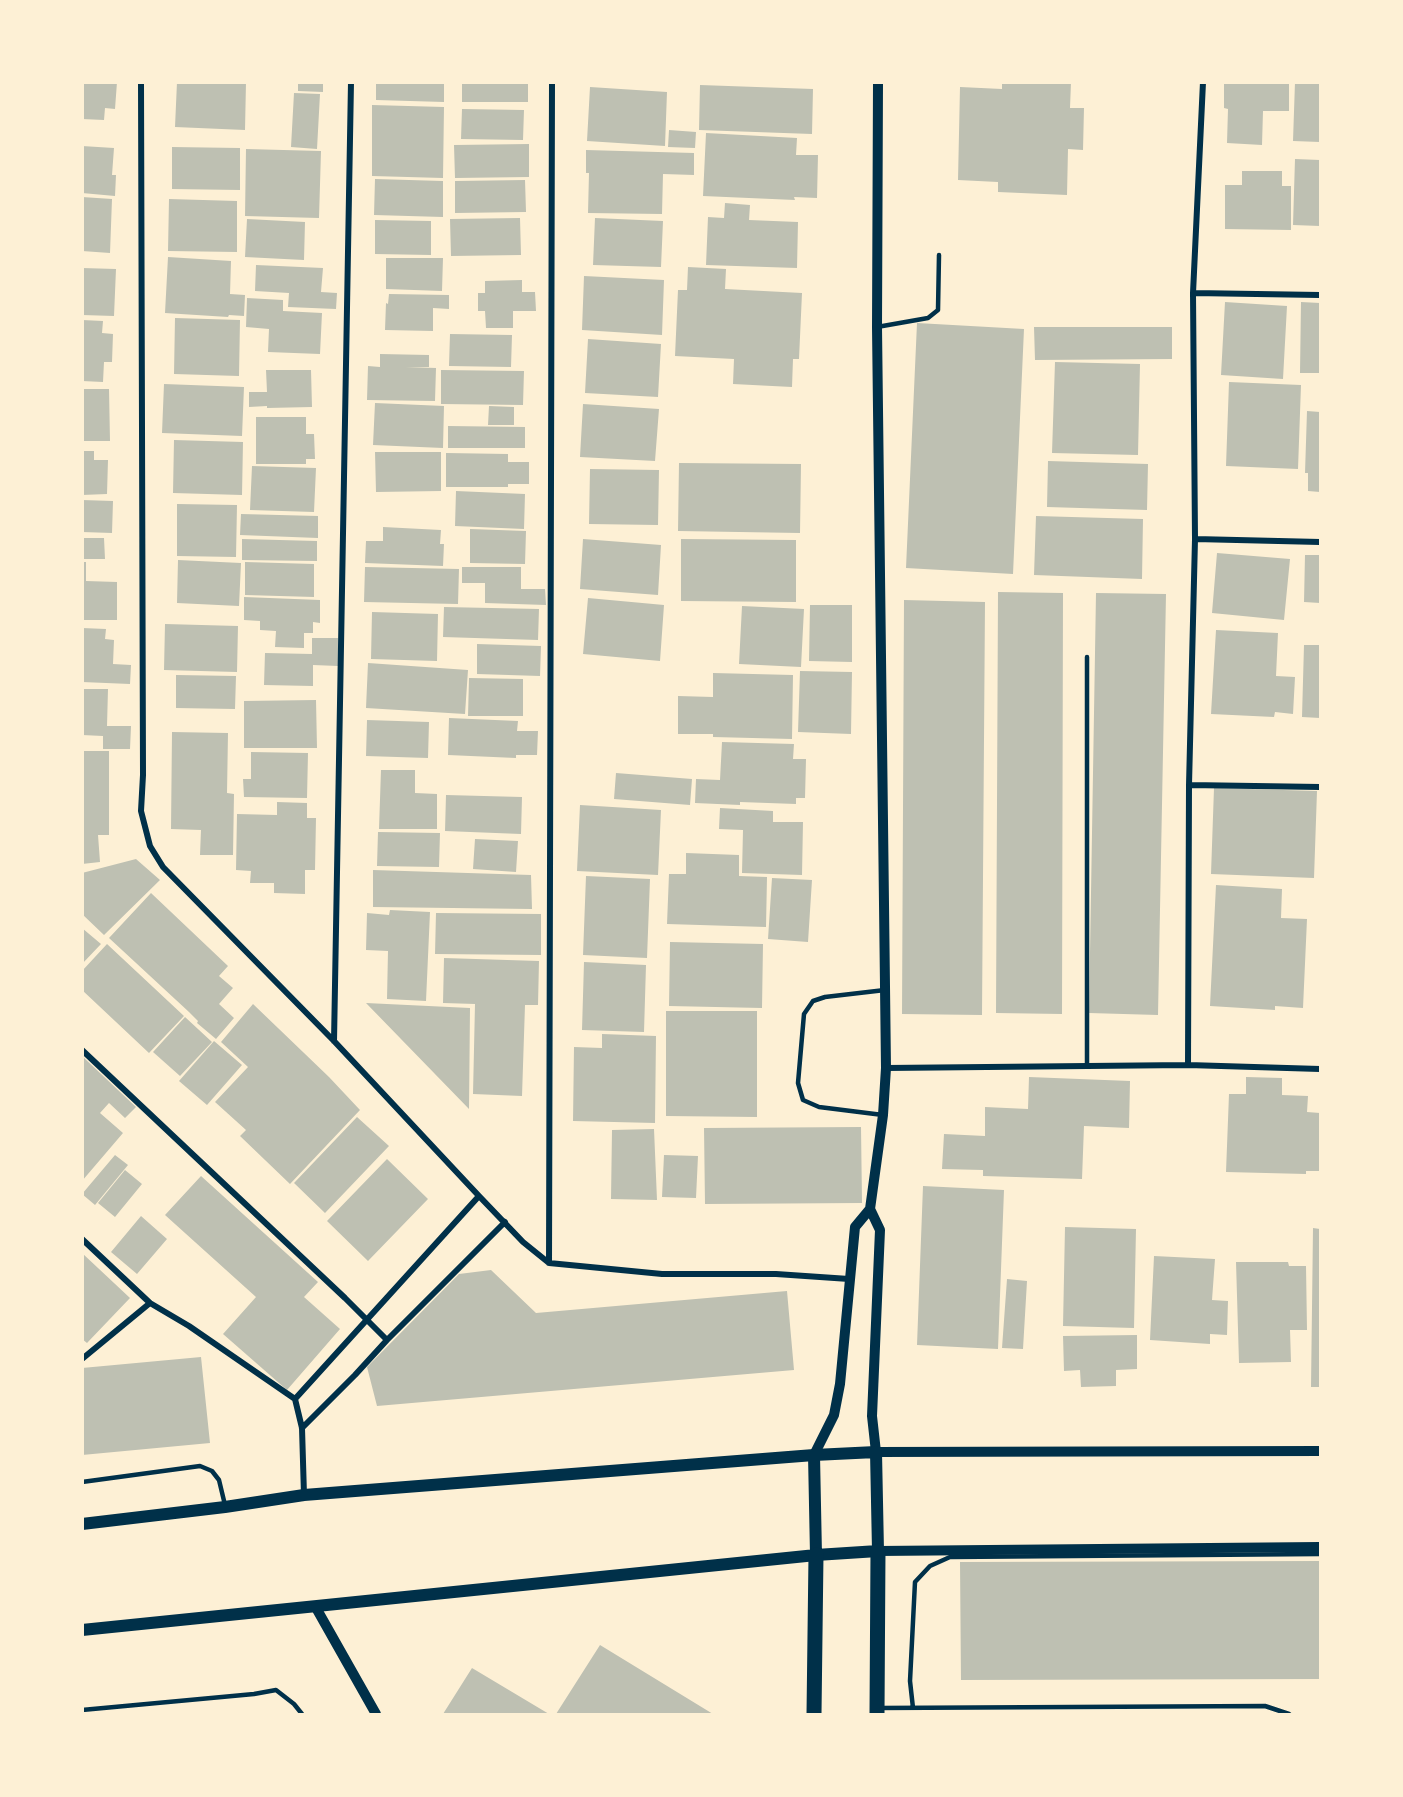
<!DOCTYPE html>
<html>
<head>
<meta charset="utf-8">
<style>
	body { margin:0 }
	#map { position:relative; width:1403px; height:1797px; overflow:hidden; background:#fdf0d5; font-family:"PT Serif",serif }
	canvas { display:block }
	.frame { position:absolute; inset:0; border:84px solid #fdf0d5; pointer-events:none }
</style>
</head>
<body>
<div id="map">
<canvas width="1403" height="1797"></canvas>
<div class="frame"></div>
</div>
<script>
const ctx = document.querySelector('canvas').getContext('2d');
ctx.lineJoin = 'round';
function paint(path, color) { ctx.fillStyle = color; ctx.fill(path, 'evenodd'); }
const poly = rows => new Path2D(rows.map(r => 'M' + r).join(''));
function trace(path, color, width, dash) { ctx.strokeStyle = color; ctx.lineWidth = width; ctx.lineCap = dash ? 'butt' : 'round'; ctx.setLineDash(dash || []); ctx.stroke(path); }
paint(poly([
	[82,82,117,82,115,109,105,108,104,120,82,119],
	[177,82,246,82,245,130,175,127],
	[298,82,323,82,323,92,298,91],
	[376,82,444,82,444,102,376,100],
	[462,82,528,82,528,102,462,102],
	[1002,82,1071,82,1070,108,1084,108,1083,150,1068,149,1067,195,998,192,998,182,958,180,960,87,1002,89],
	[1224,82,1289,82,1289,111,1263,111,1262,145,1227,143,1228,109,1224,108],
	[1295,82,1320,82,1320,142,1293,141],
	[700,85,813,89,812,134,699,130],
	[590,87,667,92,665,146,587,141],
	[294,93,320,94,317,149,291,147],
	[372,105,444,107,443,178,372,176],
	[462,109,524,110,523,140,461,139],
	[669,130,696,132,695,148,668,147],
	[706,133,797,138,796,155,818,155,817,198,794,197,795,200,703,196],
	[529,144,529,177,455,178,454,145],
	[82,146,114,148,112,175,116,175,115,196,82,193],
	[172,147,240,148,240,190,172,189],
	[246,149,321,151,319,218,245,216],
	[586,150,694,153,694,175,663,174,662,214,588,213,589,173,586,173],
	[1295,159,1320,160,1320,226,1293,225],
	[1242,171,1282,171,1282,186,1291,186,1291,230,1225,229,1225,185,1242,185],
	[375,179,443,181,443,217,374,215],
	[525,180,526,212,455,213,455,181],
	[82,197,112,199,110,253,82,251],
	[169,199,237,201,237,252,168,251],
	[725,203,750,205,749,220,798,222,797,268,706,265,708,217,724,218],
	[520,218,521,255,451,256,450,219],
	[595,218,663,221,661,267,593,265],
	[247,219,305,222,304,260,245,257],
	[375,220,431,221,431,255,375,254],
	[168,257,231,261,230,294,245,295,244,316,229,315,228,317,165,313],
	[386,258,443,258,442,291,386,289],
	[256,265,323,268,321,292,337,293,336,309,288,307,289,293,255,291],
	[688,267,726,269,725,289,802,293,799,359,793,359,792,387,733,384,734,359,675,356,678,290,687,290],
	[82,268,116,269,114,316,82,315],
	[584,276,664,280,662,335,582,330],
	[522,280,522,292,535,292,536,311,513,311,513,328,486,328,485,311,478,311,478,293,485,293,485,281],
	[389,294,449,295,449,309,433,308,433,331,385,330,386,303,388,304],
	[247,298,283,300,283,311,322,313,320,354,268,352,269,329,246,327],
	[1225,302,1287,306,1283,379,1221,375],
	[1301,302,1320,303,1320,373,1300,373],
	[175,318,240,320,239,376,174,374],
	[82,320,103,321,102,333,113,334,112,362,104,362,103,382,82,381],
	[917,323,1024,329,1013,574,906,568],
	[1034,327,1172,327,1172,359,1035,360],
	[450,334,512,335,511,367,449,366],
	[588,339,661,344,658,397,585,393],
	[380,354,429,355,429,367,406,367,436,368,435,401,367,400,368,366,380,367],
	[1055,362,1140,364,1138,455,1052,453],
	[266,370,311,370,312,407,267,408,267,406,249,407,249,392,267,392],
	[441,370,524,371,523,405,441,404],
	[1229,382,1301,385,1298,469,1226,466],
	[164,384,244,387,242,436,162,433],
	[82,389,109,389,110,441,82,441],
	[375,403,444,406,443,448,373,445],
	[583,404,659,409,655,461,580,457],
	[489,406,514,407,514,425,488,425],
	[1307,411,1320,412,1320,492,1308,491,1308,473,1305,473],
	[256,417,306,417,306,434,314,434,315,459,306,459,306,464,256,464],
	[448,426,525,427,525,448,448,448],
	[174,440,243,442,242,495,173,493],
	[82,451,94,451,94,460,108,460,107,494,82,495],
	[375,452,441,452,441,491,376,492],
	[446,453,508,454,508,462,529,462,529,484,508,484,508,487,446,487],
	[1048,461,1148,464,1147,510,1047,507],
	[679,463,801,464,800,533,678,531],
	[252,466,316,468,314,512,250,510],
	[590,469,659,470,658,525,589,524],
	[456,491,525,494,524,529,455,526],
	[82,500,113,501,112,533,82,532],
	[177,504,237,505,236,557,177,556],
	[241,514,318,516,318,538,240,535],
	[1036,516,1143,519,1142,579,1034,575],
	[383,527,441,530,440,544,444,544,443,566,365,563,366,541,383,541],
	[470,529,526,531,525,564,470,563],
	[82,538,104,538,105,559,82,559],
	[242,539,317,541,317,561,242,560],
	[583,539,661,545,658,595,580,589],
	[681,539,796,540,796,602,681,601],
	[1217,553,1290,559,1284,620,1212,613],
	[1305,555,1320,555,1320,603,1304,602],
	[178,560,241,563,239,606,177,603],
	[82,562,86,562,86,581,117,582,117,620,82,620],
	[245,562,314,564,314,597,245,595],
	[365,567,459,569,458,604,364,602],
	[462,567,521,567,521,589,545,589,546,605,485,603,485,583,462,583],
	[998,592,1063,593,1062,1014,996,1013],
	[1096,593,1166,594,1158,1015,1089,1013],
	[244,597,320,600,320,623,313,622,313,633,304,633,304,648,275,647,276,631,260,630,260,621,244,620],
	[588,598,664,605,660,661,583,654],
	[904,600,985,602,982,1015,902,1014],
	[810,605,852,605,852,662,809,661],
	[742,606,804,609,801,667,739,664],
	[444,607,539,609,538,640,443,637],
	[372,612,438,614,437,661,371,659],
	[165,624,238,626,237,672,164,670],
	[82,628,106,629,105,639,114,640,113,664,131,665,130,684,82,682],
	[1216,630,1278,633,1276,676,1295,677,1293,714,1275,712,1274,717,1211,714],
	[312,638,338,638,338,666,313,665,313,686,264,685,265,653,312,654],
	[477,644,541,646,540,676,477,674],
	[1304,645,1320,645,1320,718,1302,717],
	[368,663,468,670,465,714,366,708],
	[800,671,852,672,851,734,798,732],
	[713,673,793,675,792,739,713,737,713,734,678,734,678,696,713,697],
	[176,675,236,676,235,709,176,708],
	[469,678,523,679,523,716,468,716],
	[82,689,108,689,107,726,131,726,130,749,103,749,103,736,82,735],
	[316,700,317,748,244,748,244,701],
	[449,718,518,721,517,731,538,731,537,755,516,755,516,758,448,755],
	[367,720,429,722,428,758,366,756],
	[172,732,228,733,227,793,234,794,233,855,200,855,201,830,171,829],
	[722,742,794,744,793,759,806,759,805,798,796,798,796,804,740,802,740,805,695,803,696,779,720,780],
	[82,751,109,751,109,835,98,835,100,862,82,864],
	[251,752,308,753,307,798,244,797,243,779,251,779],
	[381,770,415,770,415,793,437,794,437,829,379,829],
	[616,773,692,779,690,805,614,799],
	[1214,788,1317,791,1314,878,1211,874],
	[446,795,522,797,521,834,445,831],
	[277,802,307,803,307,818,316,818,315,870,305,870,305,894,274,893,274,883,250,883,251,871,236,870,237,814,277,815],
	[580,805,661,810,658,875,577,871],
	[720,808,773,811,773,822,803,822,802,875,742,873,743,830,719,829],
	[378,832,440,833,439,867,377,866],
	[475,839,518,841,516,872,473,869],
	[686,853,739,855,739,876,767,877,766,927,667,924,669,874,686,874],
	[136,859,160,880,104,935,82,914,82,873],
	[373,870,531,875,532,909,373,907],
	[586,876,650,879,647,958,583,955],
	[772,878,812,880,808,942,768,939],
	[1216,885,1282,889,1281,918,1307,919,1303,1008,1275,1006,1275,1010,1210,1006],
	[151,893,228,966,219,976,233,988,219,1004,234,1018,216,1039,197,1023,198,1021,189,1012,109,938],
	[390,910,430,912,426,1001,387,999,388,951,366,950,367,913,389,915],
	[436,913,541,914,541,955,435,954],
	[82,928,101,944,82,964],
	[670,942,763,944,762,1008,669,1006],
	[107,944,184,1016,149,1053,82,990,82,971],
	[444,958,539,961,538,1005,525,1005,522,1096,473,1094,475,1004,443,1003],
	[584,962,646,965,644,1032,582,1030],
	[366,1003,470,1008,469,1109],
	[253,1004,329,1077,360,1110,290,1184,240,1136,246,1130,215,1102,248,1067,221,1042],
	[666,1011,757,1011,757,1117,666,1116],
	[185,1017,212,1042,180,1076,153,1052],
	[602,1034,656,1036,655,1123,573,1121,574,1047,602,1048],
	[214,1041,242,1065,207,1105,179,1081],
	[82,1056,136,1107,125,1118,109,1103,100,1113,123,1133,82,1181],
	[1029,1077,1130,1081,1129,1128,1084,1126,1082,1179,983,1176,983,1170,942,1169,944,1134,985,1136,985,1107,1028,1109],
	[1246,1077,1282,1078,1282,1095,1308,1096,1307,1112,1320,1113,1320,1171,1306,1171,1306,1174,1226,1172,1229,1094,1246,1094],
	[357,1117,389,1146,325,1213,294,1183],
	[861,1127,862,1203,705,1204,704,1128],
	[654,1129,657,1200,611,1199,612,1130],
	[115,1155,128,1165,95,1205,82,1194],
	[664,1155,698,1156,696,1198,662,1197],
	[387,1159,428,1199,368,1261,327,1221],
	[125,1170,142,1184,115,1217,98,1203],
	[201,1176,318,1282,304,1297,340,1329,287,1390,223,1334,256,1297,165,1215],
	[923,1186,1004,1190,998,1349,917,1345],
	[141,1216,167,1239,137,1274,111,1252],
	[1065,1227,1136,1229,1134,1328,1063,1326],
	[1313,1228,1320,1229,1320,1387,1311,1387],
	[82,1253,130,1298,87,1343,82,1339],
	[1154,1256,1215,1259,1212,1300,1228,1301,1227,1335,1210,1334,1210,1344,1150,1340],
	[1236,1262,1288,1262,1289,1266,1306,1266,1307,1330,1290,1330,1291,1362,1239,1363],
	[491,1270,536,1313,787,1291,794,1370,377,1406,367,1367,459,1274],
	[1007,1279,1027,1281,1023,1349,1002,1348],
	[1137,1335,1137,1369,1116,1370,1116,1386,1081,1387,1080,1370,1064,1371,1063,1336],
	[201,1357,210,1443,82,1455,82,1368],
	[1320,1561,1320,1679,961,1680,960,1562],
	[600,1645,713,1714,556,1714],
	[472,1668,549,1714,443,1714]
]), '#bec0b2');
trace(poly([
	[877,327,928,318,938,310,939,255],
	[1087,1066,1087,657],
	[883,1115,819,1107,803,1100,798,1083,804,1014,813,1001,825,997,885,990],
	[82,1482,200,1466,212,1471,219,1480,225,1505],
	[879,1708,1265,1706,1289,1714],
	[913,1708,910,1681,915,1582,930,1566,950,1557,1320,1554],
	[82,1710,254,1694,276,1690,294,1704,302,1714]
]), '#003049', 4.5);
trace(poly([
	[141,82,143,775,141,811,150,846,163,867,334,1041,479,1196,523,1242,549,1263,662,1274,776,1274,849,1279],
	[1193,293,1320,295],
	[1195,539,1320,542],
	[1189,785,1320,787],
	[334,1041,351,82],
	[82,1050,345,1298,387,1340],
	[1188,1065,1189,785,1195,539,1193,293,1203,82],
	[886,1068,1188,1065,1320,1069],
	[82,1239,150,1303,189,1326,295,1399],
	[549,1263,552,82],
	[82,1359,150,1303],
	[295,1399,479,1196],
	[295,1399,302,1428,304,1495],
	[302,1428,355,1375,387,1340,505,1222]
]), '#003049', 6);
trace(poly([
	[870,1209,880,1230,872,1416,876,1452,1320,1451],
	[814,1455,834,1415,840,1384,855,1227,870,1209,883,1115,886,1068,877,327,878,82],
	[878,1551,1320,1547],
	[315,1606,376,1714]
]), '#003049', 10);
trace(poly([
	[814,1455,816,1555],
	[82,1524,225,1507,304,1495,814,1455,876,1452,878,1551,816,1555,82,1630]
]), '#003049', 12);
trace(poly([
	[814,1714,816,1555],
	[877,1714,878,1551]
]), '#003049', 15);
</script>
</body>
</html>
